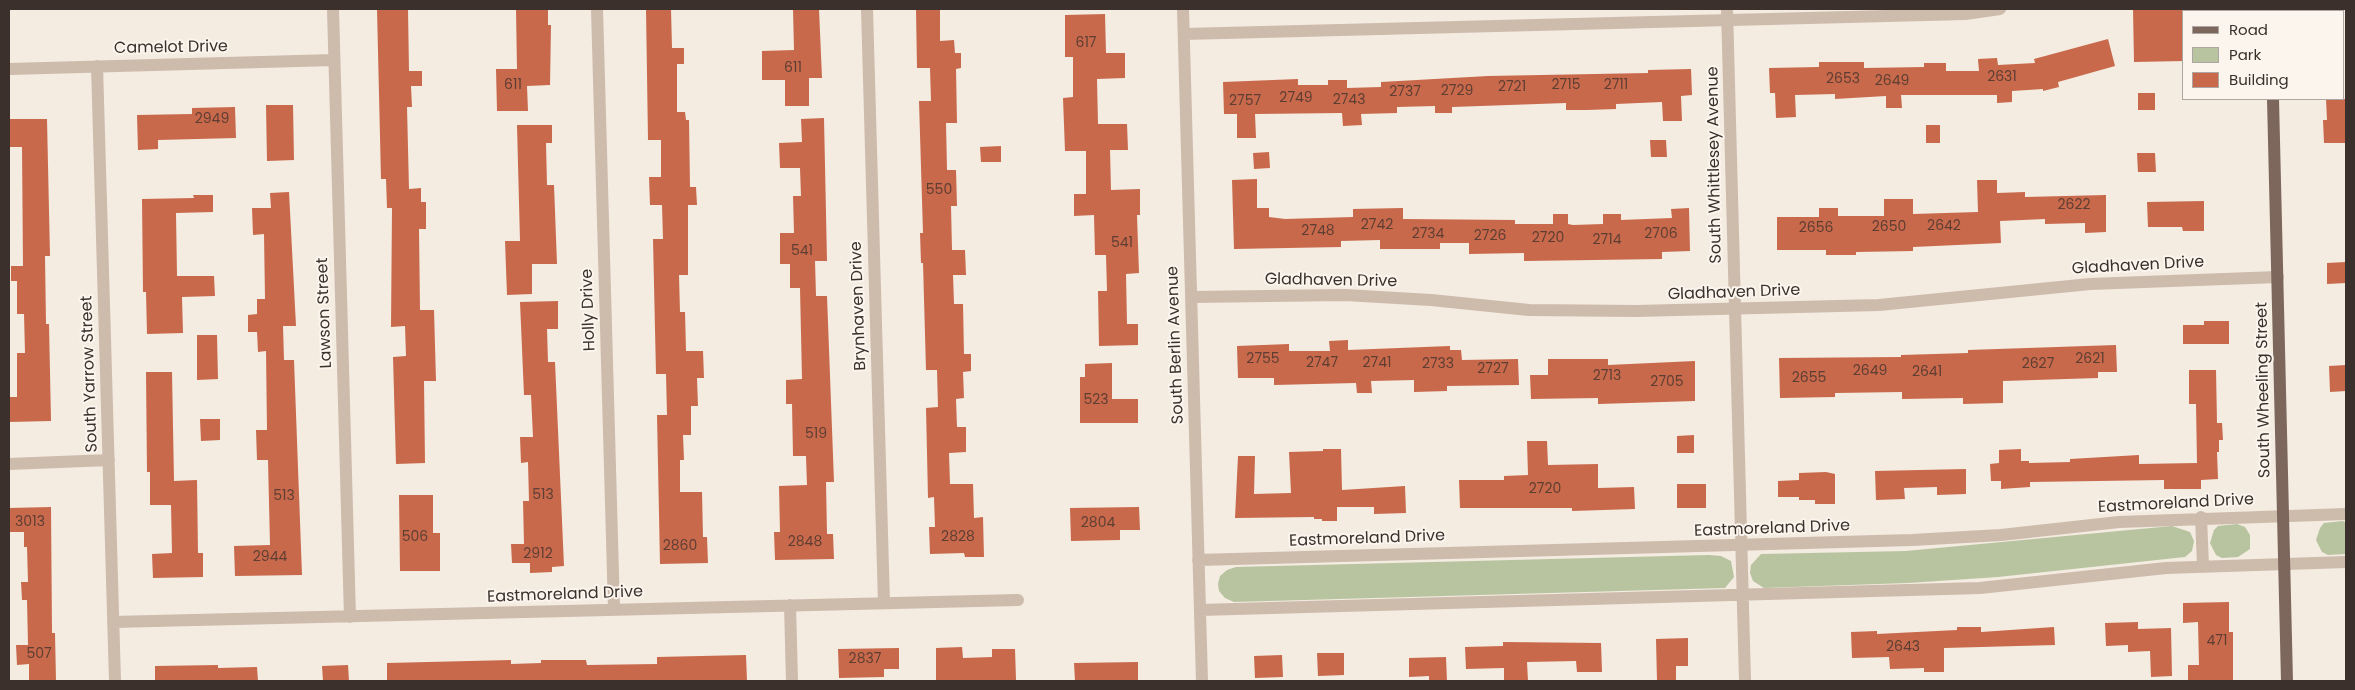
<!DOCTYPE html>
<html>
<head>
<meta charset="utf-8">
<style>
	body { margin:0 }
	#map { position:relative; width:2355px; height:690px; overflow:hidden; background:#f4ebe1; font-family:Poppins,sans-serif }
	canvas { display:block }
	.frame { position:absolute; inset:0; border:10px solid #3b302b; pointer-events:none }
	.legend { position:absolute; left:2182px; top:10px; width:162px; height:90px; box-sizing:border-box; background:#fbf5ee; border:1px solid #aea6a0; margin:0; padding:6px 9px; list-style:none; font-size:15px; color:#3b302b }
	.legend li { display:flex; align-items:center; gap:10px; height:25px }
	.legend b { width:25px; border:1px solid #aea6a0 }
</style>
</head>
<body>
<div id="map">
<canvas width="2355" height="690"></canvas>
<div class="frame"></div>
<ul class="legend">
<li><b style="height:6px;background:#7d675c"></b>Road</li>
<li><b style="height:14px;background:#b8c4a0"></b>Park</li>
<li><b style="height:14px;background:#c8694b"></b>Building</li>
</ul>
</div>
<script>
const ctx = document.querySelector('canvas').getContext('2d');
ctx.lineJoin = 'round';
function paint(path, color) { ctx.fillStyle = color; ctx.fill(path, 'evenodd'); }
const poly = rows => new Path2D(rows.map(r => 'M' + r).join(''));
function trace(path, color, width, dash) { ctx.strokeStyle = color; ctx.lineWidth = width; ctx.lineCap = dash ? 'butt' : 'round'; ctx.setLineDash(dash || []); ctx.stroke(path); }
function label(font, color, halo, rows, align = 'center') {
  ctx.font = font + ' Poppins,sans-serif'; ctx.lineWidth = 4; ctx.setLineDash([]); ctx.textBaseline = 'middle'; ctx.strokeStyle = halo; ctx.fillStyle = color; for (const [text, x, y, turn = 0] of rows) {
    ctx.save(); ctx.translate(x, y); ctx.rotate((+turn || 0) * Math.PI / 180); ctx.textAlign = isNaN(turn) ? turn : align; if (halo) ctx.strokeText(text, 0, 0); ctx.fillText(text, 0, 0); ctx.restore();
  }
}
paint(poly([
	[2343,521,2346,523,2346,554,2328,555,2322,552,2316,540,2320,528,2324,523],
	[2237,524,2245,527,2250,535,2250,549,2238,557,2222,558,2216,555,2210,543,2214,530,2218,526],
	[2172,526,2190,532,2194,541,2192,551,2185,557,1998,577,1908,583,1764,588,1753,581,1750,573,1751,565,1761,554,1906,551],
	[1709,555,1721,556,1731,561,1734,577,1725,588,1234,602,1225,598,1219,591,1218,584,1220,576,1227,570,1236,567]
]), '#b8c4a0');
paint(poly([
	[377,9,408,9,409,71,422,71,422,86,411,86,412,107,407,107,409,189,421,188,421,202,426,202,426,229,419,229,420,310,434,310,436,381,424,381,425,463,396,464,393,357,406,356,405,326,391,327,392,208,387,208,386,179,381,179],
	[516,9,548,9,548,25,551,25,550,85,527,86,528,111,497,111,496,69,517,69],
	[646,9,671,9,672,48,684,48,684,64,677,64,677,112,685,112,686,120,689,120,690,187,696,187,697,205,688,205,688,275,679,275,680,312,685,312,686,351,703,351,704,378,697,378,698,406,691,406,691,435,683,435,684,460,680,460,680,492,702,492,703,537,707,537,708,563,660,564,657,415,667,415,666,374,656,374,653,239,663,239,662,205,650,205,649,177,661,177,661,140,648,140],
	[793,9,819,9,822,78,809,78,809,106,785,106,785,80,762,80,762,51,794,50],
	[916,9,940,9,940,41,954,40,955,53,961,53,961,68,956,69,957,123,946,123,947,170,956,170,957,206,951,206,952,250,965,250,966,275,953,275,954,304,963,304,964,354,971,354,971,371,963,372,964,398,956,399,957,427,966,427,966,452,949,453,950,484,973,484,974,518,983,517,984,557,965,557,964,553,930,554,929,527,935,527,934,497,928,498,926,408,938,407,937,370,926,370,923,263,921,263,920,233,923,233,919,101,931,101,930,68,917,68],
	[2133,9,2184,9,2184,61,2134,62],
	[1105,14,1106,53,1125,53,1125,78,1097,79,1098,124,1127,124,1128,150,1110,150,1111,190,1140,189,1140,215,1137,215,1139,273,1126,274,1127,324,1138,324,1138,345,1099,346,1098,291,1107,291,1106,255,1095,255,1094,215,1074,216,1074,194,1086,194,1086,151,1065,151,1063,98,1073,97,1073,57,1065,57,1065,15],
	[2108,39,2115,66,2058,82,2059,87,2043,91,2043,89,2012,91,2012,102,1997,103,1997,95,1901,95,1902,108,1886,108,1886,96,1835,99,1835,94,1795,95,1796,117,1776,118,1775,93,1770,93,1769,68,1819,67,1819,62,1864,62,1864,68,1924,67,1924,63,1946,63,1946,71,1979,71,1978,59,1997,58,1998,65,2035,63,2034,59],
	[1691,69,1692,95,1681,96,1682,121,1663,121,1662,102,1616,104,1616,109,1587,110,1566,110,1566,103,1452,107,1452,113,1435,113,1435,106,1397,107,1397,113,1361,114,1362,125,1343,126,1342,113,1255,114,1256,138,1237,138,1237,114,1224,114,1223,82,1298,79,1298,85,1328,85,1328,80,1347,80,1347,88,1381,87,1381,82,1488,76,1648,73,1648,70],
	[2138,93,2155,93,2155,110,2138,110],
	[2326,99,2346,99,2346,143,2324,143,2323,120,2327,120],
	[266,105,293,105,294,160,267,161],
	[235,107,236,138,158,140,158,149,138,150,137,115,192,114,192,108],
	[824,118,827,261,815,261,816,296,827,296,834,482,826,482,827,534,833,534,834,559,775,560,774,532,780,532,779,486,807,485,806,456,793,456,792,404,786,404,786,380,802,379,800,288,790,288,790,264,780,264,780,233,794,233,793,196,801,196,800,168,780,168,779,143,802,142,801,119],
	[9,119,47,119,50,256,45,256,46,324,49,324,51,421,9,422,9,397,17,397,17,353,25,353,24,314,17,314,17,281,11,281,11,266,23,266,22,147,9,147],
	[517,125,552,125,552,143,546,143,547,185,554,185,557,264,532,264,532,294,507,295,505,241,520,241],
	[1926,125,1940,125,1940,143,1926,143],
	[1650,140,1666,140,1667,157,1651,157],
	[1001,146,1001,162,981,162,980,147],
	[1269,152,1270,168,1254,169,1253,153],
	[2137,153,2155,153,2156,172,2138,172],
	[1257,179,1257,208,1269,208,1269,217,1285,219,1353,217,1353,209,1403,208,1403,219,1515,220,1515,224,1553,224,1553,214,1568,214,1568,224,1573,225,1603,224,1603,214,1621,214,1621,220,1672,218,1671,209,1689,208,1690,251,1662,252,1662,259,1524,261,1524,253,1469,254,1469,243,1440,243,1440,249,1380,249,1380,240,1341,241,1341,247,1234,249,1232,180],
	[1977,180,1997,180,1997,193,2025,192,2025,197,2106,195,2106,232,2085,233,2085,223,2045,224,2045,219,2000,221,2001,243,1913,247,1913,251,1856,252,1856,255,1826,255,1826,250,1777,250,1777,217,1819,217,1819,208,1838,208,1838,216,1884,216,1884,199,1913,199,1913,214,1978,212],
	[289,192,296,326,283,326,284,360,294,360,302,575,235,576,234,546,270,545,268,460,257,460,256,430,267,430,266,351,258,352,257,332,248,332,248,315,257,314,257,299,265,299,264,234,253,235,252,208,271,208,270,193],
	[193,195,213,195,213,212,176,213,177,276,214,276,215,296,182,297,183,333,147,334,146,292,143,292,142,199,194,198],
	[2204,201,2204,231,2183,231,2182,227,2148,227,2147,202],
	[2346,262,2346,283,2327,284,2327,263],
	[558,301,558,329,547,329,548,362,555,362,564,566,552,567,552,572,530,573,530,563,512,563,511,544,524,544,523,501,529,501,528,462,521,463,520,437,533,437,531,395,524,395,520,302],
	[2204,321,2229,321,2229,344,2183,344,2183,325,2204,325],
	[197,335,217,335,218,379,197,380],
	[1348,340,1348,350,1450,346,1450,350,1461,350,1462,360,1518,359,1519,385,1447,386,1447,391,1414,392,1414,380,1371,381,1372,393,1357,393,1356,383,1274,385,1274,378,1238,378,1237,346,1289,344,1289,351,1330,351,1329,341],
	[2116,345,2117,372,2098,372,2098,378,2003,381,2003,403,1963,404,1963,398,1902,399,1902,392,1835,393,1835,397,1780,398,1779,358,1901,357,1901,355,1968,353,1968,350],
	[1548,359,1608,359,1608,365,1695,361,1695,401,1598,404,1598,398,1531,399,1530,375,1548,375],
	[1112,363,1112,399,1138,399,1138,423,1080,423,1080,377,1085,377,1085,364],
	[2346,365,2346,391,2330,392,2329,366],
	[2189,370,2216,370,2217,423,2222,423,2223,440,2219,440,2219,452,2217,452,2218,479,2201,480,2201,489,2164,489,2164,480,2030,482,2030,487,2001,489,2001,481,1991,481,1990,464,1999,463,1999,450,2021,449,2021,461,2029,461,2029,463,2070,462,2070,459,2139,455,2139,464,2197,463,2196,404,2189,404],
	[146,372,172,372,174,481,197,480,198,553,203,553,203,577,153,578,152,554,172,553,171,505,150,505,150,472,147,472],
	[200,419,220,419,220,440,201,441],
	[1694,435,1694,453,1677,453,1677,436],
	[1527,441,1547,441,1548,465,1598,464,1598,488,1634,487,1635,509,1572,511,1572,508,1460,508,1459,480,1504,480,1504,476,1528,475],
	[1323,449,1341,449,1342,490,1405,486,1406,513,1374,514,1374,507,1337,507,1337,521,1322,521,1322,519,1314,519,1314,517,1235,518,1238,456,1255,456,1254,494,1291,493,1289,452,1323,451],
	[1966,469,1966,494,1937,495,1937,487,1904,488,1905,499,1876,500,1875,471],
	[1826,472,1835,474,1835,504,1815,504,1815,500,1799,500,1799,497,1778,497,1778,481,1799,480,1799,473],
	[1677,484,1706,484,1706,508,1677,508],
	[399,495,433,495,433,533,440,533,440,571,400,571],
	[51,507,52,633,55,633,56,681,29,681,29,664,17,665,16,645,28,645,27,600,22,600,21,582,28,582,27,547,24,547,24,532,9,532,9,508],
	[1139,507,1140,530,1120,530,1120,540,1071,541,1070,508],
	[2229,602,2229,632,2233,632,2233,681,2188,681,2188,665,2199,665,2198,622,2183,623,2183,603],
	[2138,622,2138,629,2171,628,2172,676,2151,677,2150,651,2128,652,2128,645,2106,646,2105,623],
	[1957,627,1981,627,1981,632,2054,627,2055,645,1944,648,1944,672,1924,672,1924,668,1890,669,1889,657,1852,658,1851,632,1877,631,1877,634,1957,630],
	[1688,638,1688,666,1676,666,1676,681,1657,681,1656,639],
	[1503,642,1601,643,1602,672,1577,672,1576,661,1527,662,1528,681,1504,681,1504,668,1466,669,1465,647,1503,646],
	[962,647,963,658,992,657,992,649,1015,649,1016,680,936,681,936,648],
	[899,648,899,669,884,669,884,677,839,678,838,649],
	[1317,653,1344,653,1344,675,1318,676],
	[746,655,747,681,387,681,387,663,511,660,511,664,541,663,541,660,586,660,587,665,657,664,657,657],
	[1282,655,1283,677,1255,678,1254,656],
	[1446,657,1447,681,1429,681,1429,676,1409,677,1409,658],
	[1138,662,1138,681,1075,681,1074,663],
	[218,665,218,668,257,667,258,681,155,681,155,666],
	[348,665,349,681,323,681,322,666]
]), '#c8694b');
trace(poly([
	[333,9,350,617],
	[597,9,614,609],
	[867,9,884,603],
	[1183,9,1202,681],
	[1727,9,1745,681],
	[1184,34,1965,14,2000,9],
	[97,66,115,681],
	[9,69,334,60],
	[1191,297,1345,295,1431,300,1529,310,1636,311,1879,305,2090,284,2278,277],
	[9,464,109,460],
	[2201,517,2203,566],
	[1198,560,1912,540,2001,535,2119,522,2346,514],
	[790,605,792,681],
	[1200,610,1980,588,2166,568,2346,562],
	[113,622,1018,600]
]), '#cdbbac', 12);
trace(poly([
	[2270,9,2270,11],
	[2273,99,2287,681]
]), '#7d675c', 12);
label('14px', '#5e3e33', null, [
	["617",1086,43],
	["611",793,68],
	["2631",2002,77],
	["2653",1843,79],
	["2649",1892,81],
	["611",513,85],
	["2715",1566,85],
	["2711",1616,85],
	["2721",1512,87],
	["2729",1457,91],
	["2737",1405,92],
	["2749",1296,98],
	["2743",1349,100],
	["2757",1245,101],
	["2949",212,119],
	["550",939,190],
	["2622",2074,205],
	["2742",1377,225],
	["2642",1944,226],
	["2650",1889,227],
	["2656",1816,228],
	["2748",1318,231],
	["2734",1428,234],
	["2706",1661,234],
	["2726",1490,236],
	["2720",1548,238],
	["2714",1607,240],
	["541",1122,243],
	["541",802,251],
	["2755",1263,359],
	["2621",2090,359],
	["2747",1322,363],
	["2741",1377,363],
	["2733",1438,364],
	["2627",2038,364],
	["2727",1493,369],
	["2649",1870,371],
	["2641",1927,372],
	["2713",1607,376],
	["2655",1809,378],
	["2705",1667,382],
	["523",1096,400],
	["519",816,434],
	["2720",1545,489],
	["513",543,495],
	["513",284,496],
	["3013",30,522],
	["2804",1098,523],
	["506",415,537],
	["2828",958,537],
	["2848",805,542],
	["2860",680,546],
	["2912",538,554],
	["2944",270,557],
	["471",2217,641],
	["2643",1903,647],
	["507",39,654],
	["2837",865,659]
]);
label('16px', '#3b302b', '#fbf5ee', [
	["Camelot Drive",171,48,-1],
	["South Whittlesey Avenue",1715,165,-91],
	["Gladhaven Drive",2138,266,-3],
	["Gladhaven Drive",1331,281,1],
	["Gladhaven Drive",1734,293,-2],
	["Brynhaven Drive",859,306,-92],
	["Holly Drive",589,310,-92],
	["Lawson Street",325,313,-92],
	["South Berlin Avenue",1176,345,-92],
	["South Yarrow Street",90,374,-92],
	["South Wheeling Street",2264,390,-91],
	["Eastmoreland Drive",2176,504,-3],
	["Eastmoreland Drive",1772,529,-2],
	["Eastmoreland Drive",1367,539,-2],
	["Eastmoreland Drive",565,595,-2]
]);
</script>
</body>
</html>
